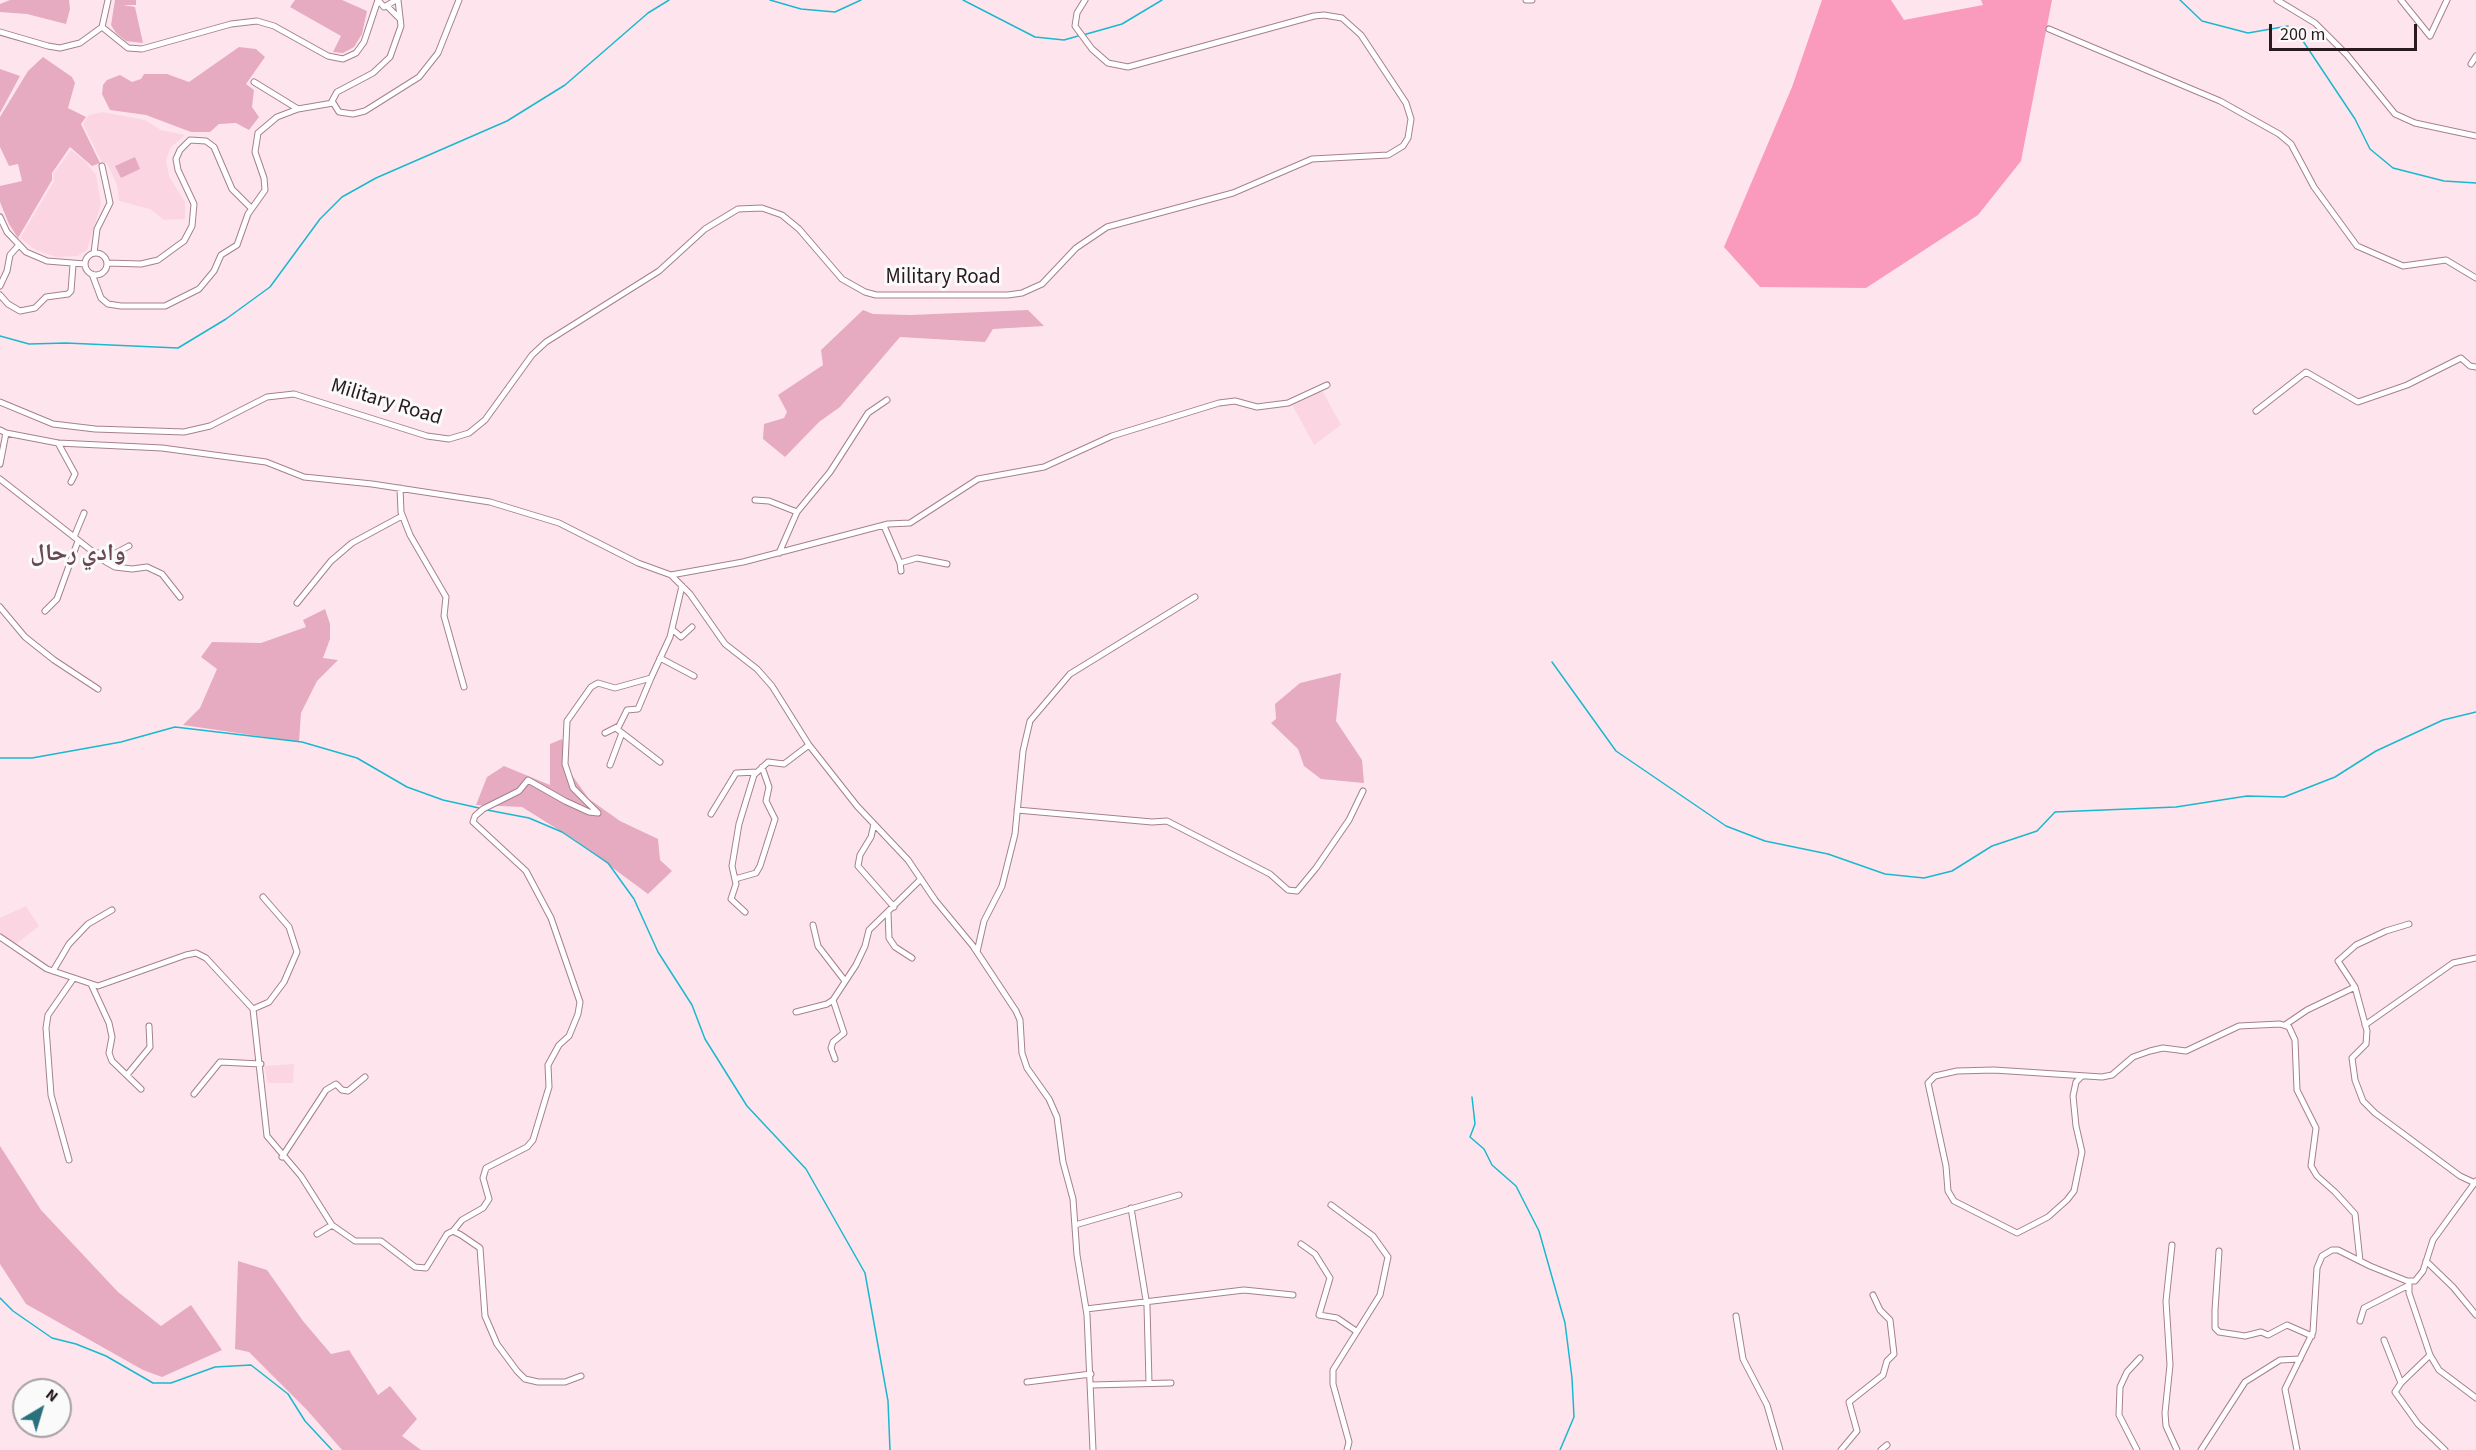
<!DOCTYPE html>
<html>
<head>
<meta charset="utf-8">
<style>
	body { margin:0 }
	#map { position:relative; width:2476px; height:1450px; overflow:hidden; background:#fee5ed; font-family:"Source Sans 3",sans-serif }
	canvas { display:block }
	.north { position:absolute; left:12px; top:1378px; width:60px; height:60px; box-sizing:border-box; background:#fafafa; border:2px solid #a6a0a2; border-radius:50%; rotate:38deg; font-size:16px; font-weight:700; line-height:24px; text-align:center; color:#281a1f }
	.north::after { content:''; display:block; margin:auto; width:21px; height:27px; background:#29717d; clip-path:polygon(50% 0,100% 100%,50% 72%,0 100%) }
	.scale { position:absolute; left:2269px; top:24px; width:148px; height:27px; box-sizing:border-box; border:3px solid #281a1f; border-top:0; padding-left:8px; font-size:18px; line-height:21px; white-space:nowrap; color:#281a1f; -webkit-text-stroke:4px #fafafa; paint-order:stroke }
</style>
</head>
<body>
<div id="map">
<canvas width="2476" height="1450"></canvas>
<div class="north">N</div>
<div class="scale">200 m</div>
</div>
<script>
const ctx = document.querySelector('canvas').getContext('2d');
ctx.lineJoin = 'round';
function paint(path, color) { ctx.fillStyle = color; ctx.fill(path, 'evenodd'); }
const poly = rows => new Path2D(rows.map(r => 'M' + r).join(''));
function trace(path, color, width, dash) { ctx.strokeStyle = color; ctx.lineWidth = width; ctx.lineCap = dash ? 'butt' : 'round'; ctx.setLineDash(dash || []); ctx.stroke(path); }
function label(font, color, halo, rows, align = 'center') {
  ctx.font = font + ' "Source Sans 3","Noto Naskh Arabic",sans-serif'; ctx.lineWidth = 6; ctx.setLineDash([]); ctx.textBaseline = 'middle'; ctx.strokeStyle = halo; ctx.fillStyle = color; for (const [text, x, y, turn = 0] of rows) {
    ctx.save(); ctx.translate(x, y); ctx.rotate((+turn || 0) * Math.PI / 180); ctx.textAlign = isNaN(turn) ? turn : align; if (halo) ctx.strokeText(text, 0, 0); ctx.fillText(text, 0, 0); ctx.restore();
  }
}
paint(poly([
	[103,112,145,120,161,130,185,135,171,147,166,160,169,176,185,202,185,219,164,220,150,209,119,201,117,185,107,163,102,163,83,124,89,115],
	[71,150,85,161,96,175,101,204,87,250,78,256,56,257,36,250,20,238,54,181,53,174],
	[1322,390,1341,425,1314,445,1290,401],
	[26,906,39,926,16,944,0,935,0,918],
	[294,1064,293,1083,268,1083,264,1066]
]), '#fcd5e2');
paint(poly([
	[10,0,69,0,70,9,66,24,27,14,0,12,0,4],
	[115,0,136,0,136,5,123,5,135,7,143,43,126,41,116,33,111,25],
	[295,0,342,0,367,11,362,34,354,47,343,53,333,52,341,36,290,7],
	[239,47,256,49,265,57,246,84,254,90,252,107,259,117,249,130,236,123,219,124,210,132,191,132,146,115,110,110,102,94,103,85,107,80,120,75,132,82,141,79,144,74,167,74,189,82],
	[43,57,72,77,75,83,68,108,86,117,81,124,100,163,92,166,70,147,52,173,52,180,18,238,9,224,0,202,0,186,22,181,18,164,9,166,0,147,0,117,28,71],
	[0,69,20,76,0,113],
	[135,157,140,169,121,178,115,166],
	[863,310,873,314,911,315,1028,310,1044,326,993,329,985,342,900,337,840,407,819,422,785,457,763,439,764,424,784,418,787,412,778,395,823,365,821,350],
	[325,609,330,624,330,639,323,658,338,660,317,681,301,713,299,742,183,725,200,708,217,669,201,657,212,642,261,643,306,627,303,620],
	[1341,673,1336,721,1362,760,1364,783,1321,779,1304,766,1298,749,1271,723,1276,719,1275,704,1300,683],
	[562,739,569,771,589,799,620,821,658,839,660,860,672,871,648,894,575,840,522,807,476,805,487,777,504,766,550,785,550,744],
	[0,1146,41,1210,118,1292,161,1326,191,1305,222,1350,162,1377,143,1370,26,1304,0,1264],
	[238,1261,267,1270,303,1321,331,1354,349,1350,378,1395,390,1386,417,1419,402,1436,421,1450,342,1450,307,1410,249,1352,235,1349]
]), '#e6abc0');
paint(poly([
	[1822,0,1891,0,1904,20,1983,5,1981,0,2052,0,2021,161,1978,215,1866,288,1760,287,1724,247,1792,87]
]), '#fa9bbe');
trace(poly([
	[770,0,801,9,835,12,861,0],
	[963,0,1035,37,1064,40,1078,36],
	[2180,0,2202,21,2248,33,2288,26],
	[2295,29,2355,119,2370,149,2393,168,2444,181,2476,183],
	[1083,35,1122,24,1162,0],
	[0,336,29,344,66,343,178,348,226,319,270,287,320,219,342,197,376,178,507,121,565,85,648,13,669,0],
	[1552,662,1616,751,1726,826,1765,841,1828,854,1885,874,1924,878,1952,871,1992,846,2037,831,2055,812,2176,807,2247,796,2284,797,2335,777,2376,751,2443,720,2476,712],
	[0,758,32,758,121,742,175,727,302,742,357,758,407,787,443,800,479,808],
	[487,810,529,818,562,832,608,863,634,899,658,952,692,1005,705,1039,747,1106,806,1169,865,1273,888,1401,890,1450],
	[1472,1097,1475,1124,1470,1137,1484,1149,1492,1165,1516,1186,1539,1231,1565,1323,1572,1378,1574,1417,1560,1450],
	[0,1298,13,1311,52,1338,76,1344,106,1356,153,1383,171,1383,215,1367,251,1365,288,1394,305,1421,332,1450]
]), '#1ab8cf', 1.5);
const minor = poly([
	[378,0,384,7,396,0],
	[398,0,401,26,390,57,373,73,337,92,332,101,339,112,353,114,365,111,419,77,438,53,459,0],
	[1526,0,1532,0],
	[2277,0,2315,23,2347,55,2395,114,2415,123,2476,136],
	[2401,0,2430,36],
	[387,6,400,19],
	[102,27,128,48,142,49,231,24,257,21,274,26,328,56,343,59,356,53,364,42,378,0],
	[2049,29,2220,101,2279,134,2291,144,2314,187,2357,246,2403,266,2446,260,2476,278],
	[0,32,48,46,60,48,80,43,102,27,108,0],
	[2430,36,2447,0],
	[2471,64,2476,56],
	[254,82,298,109,333,103],
	[0,217,7,232,26,252,47,261,85,264],
	[94,253,97,229,110,203,102,166],
	'85 264a11 11 0 1 1 22 0a11 11 0 1 1-22 0Z',
	[107,263,141,264,158,260,184,241,192,226,194,204,178,170,176,159,180,150,190,140,206,141,214,147,232,189,251,208],
	[92,274,101,298,108,304,121,306,165,306,199,289,214,271,221,255,237,245,248,214,265,190,264,178,255,152,258,133,277,117,298,109],
	[0,286,7,271,10,255,18,246],
	[0,295,8,304,20,311,35,308,46,297,68,294,71,291,73,265],
	[0,402,53,424,95,429,184,432,210,426,267,397,294,394,427,436,449,439,469,433,485,420,532,355,546,342,659,271,705,229,738,209,762,208,782,215,799,229,842,279,865,292,876,295,1008,295,1022,293,1042,284,1076,248,1107,227,1233,193,1312,159,1388,155,1403,146,1408,138,1411,119,1406,103,1361,35,1342,18,1324,15,1314,16,1128,67,1108,63,1092,49,1075,26,1077,13,1085,0],
	[2256,411,2306,372,2358,402,2407,385,2461,358,2470,366,2476,367],
	[0,430,6,433,58,443,162,448,266,462,304,477,372,484,490,502,559,523,638,563,671,575,690,594,725,644,757,669,772,686,809,745,857,806,908,860,935,900,973,946,1016,1011,1020,1020,1022,1053,1027,1068,1049,1099,1057,1117,1063,1162,1073,1199,1077,1255,1087,1315,1093,1450],
	[58,443,75,474,71,482],
	[0,464,6,433],
	[0,479,106,562,115,567,132,569,147,567,162,574,180,597],
	[400,488,401,512,410,535,446,597,444,616,464,687],
	[755,500,769,501,797,512],
	[884,526,900,563,901,571],
	[74,537,84,513],
	[96,553,116,553,129,546],
	[779,553,797,512,830,472,868,413,887,400],
	[900,563,917,558,947,564],
	[671,575,743,562,888,524,910,523,978,479,1044,467,1112,436,1219,403,1235,401,1257,407,1288,403,1327,385],
	[297,603,331,561,352,543,402,516],
	[0,607,25,637,54,660,98,689],
	[45,611,57,599,78,541],
	[672,629,681,637,692,627],
	[660,658,694,676],
	[617,729,660,762],
	[605,733,619,726,627,710,638,709,651,678],
	[610,765,622,733],
	[1017,810,1152,822,1167,821,1270,874,1288,890,1297,891,1316,868,1349,820,1363,791],
	[711,814,736,773,757,772],
	[874,824,871,837,860,855,858,866,894,907],
	[735,879,756,873,760,866,775,819,766,801,769,787,762,767],
	[745,912,731,899,736,884,732,866,739,824,754,775,768,762,784,764,809,745],
	[888,912,889,938,895,947,912,958],
	[2409,924,2386,931,2356,945,2338,961,2355,987,2367,1031,2366,1044,2352,1058,2355,1080,2363,1101,2375,1113,2460,1176,2475,1183],
	[813,925,818,946,845,981],
	[0,937,47,969,98,986,186,955,196,953,206,958,253,1009,267,1136,301,1176,332,1225,355,1241,381,1241,415,1267,426,1268,447,1234,453,1231,461,1235,480,1248,485,1316,497,1344,517,1371,525,1379,538,1382,565,1382,581,1376],
	[977,952,984,921,1002,886,1015,834,1023,751,1030,721,1070,674,1195,597],
	[53,971,69,944,88,924,112,910],
	[91,984,109,1023,112,1037,109,1053,112,1061,141,1089],
	[833,1000,844,1033,833,1042,831,1048,835,1059],
	[253,1009,269,1002,284,982,297,952,289,927,263,897],
	[796,1012,827,1004,833,1000,856,965,865,946,869,930,921,879],
	[2285,1025,2307,1010,2355,987],
	[2365,1025,2453,963,2476,958],
	[127,1075,150,1047,149,1026],
	[2082,1076,2076,1082,2073,1096,2076,1126,2082,1152,2074,1191,2067,1200,2048,1217,2017,1233,1954,1201,1948,1191,1946,1166,1928,1083,1935,1076,1957,1071,1994,1070,2102,1077,2112,1075,2133,1057,2150,1051,2163,1048,2186,1051,2239,1026,2280,1024,2289,1027,2295,1040,2297,1090,2316,1128,2311,1166,2317,1176,2335,1192,2355,1214,2360,1261],
	[194,1094,220,1062,261,1064],
	[282,1157,326,1090,336,1084,342,1090,348,1091,365,1077],
	[69,1160,51,1095,46,1028,48,1015,73,979],
	[1331,1205,1373,1236,1388,1257,1380,1295,1333,1370,1333,1384,1349,1442,1347,1450],
	[1131,1208,1147,1306,1149,1383],
	[1075,1225,1179,1195],
	[453,1231,462,1220,483,1208,489,1199,483,1178,486,1168,527,1147,533,1140,549,1087,548,1065,559,1045,569,1036,578,1014,580,1002,551,918,526,871,473,822,475,816,483,809,519,791,528,780,565,801,589,812,598,813,573,788,565,764,567,721,591,687,598,683,615,688,651,678,670,637,682,586],
	[317,1234,332,1225],
	[1301,1244,1315,1254,1330,1278,1319,1315,1337,1318,1356,1331],
	[2172,1245,2166,1301,2170,1365,2165,1413,2166,1426,2177,1450],
	[2219,1251,2215,1310,2215,1328,2219,1332,2245,1336,2261,1332,2268,1335,2287,1325,2312,1336],
	[2426,1261,2453,1287,2476,1315],
	[2409,1281,2409,1293,2430,1355,2439,1370,2476,1398],
	[1086,1309,1244,1290,1293,1295],
	[1736,1316,1743,1359,1767,1405,1780,1450],
	[2360,1321,2364,1308,2409,1285],
	[2384,1340,2401,1383],
	[2430,1355,2401,1383,2395,1392,2418,1424,2445,1450],
	[1027,1382,1091,1374],
	[1091,1385,1171,1383],
	[1841,1450,1857,1431,1849,1402,1883,1375,1887,1361,1894,1354,1890,1320,1880,1310,1873,1295],
	[1881,1450,1887,1445],
	[2137,1450,2119,1415,2120,1387,2127,1372,2140,1358],
	[2201,1450,2245,1382,2280,1360,2300,1359],
	[2297,1450,2285,1389,2313,1332,2317,1268,2322,1256,2332,1250,2338,1250,2370,1266,2407,1281,2415,1281,2423,1271,2433,1240,2476,1181]
]);
trace(minor, '#a5818d', 7);
trace(minor, '#fff', 5);
label('21px', '#281a1f', '#fafafa', [
	["Military Road",943,278],
	["Military Road",386,403,17]
]);
label('bold 24px', '#694854', '#fafafa', [
	["وادي رحال",78,555]
]);
</script>
</body>
</html>
